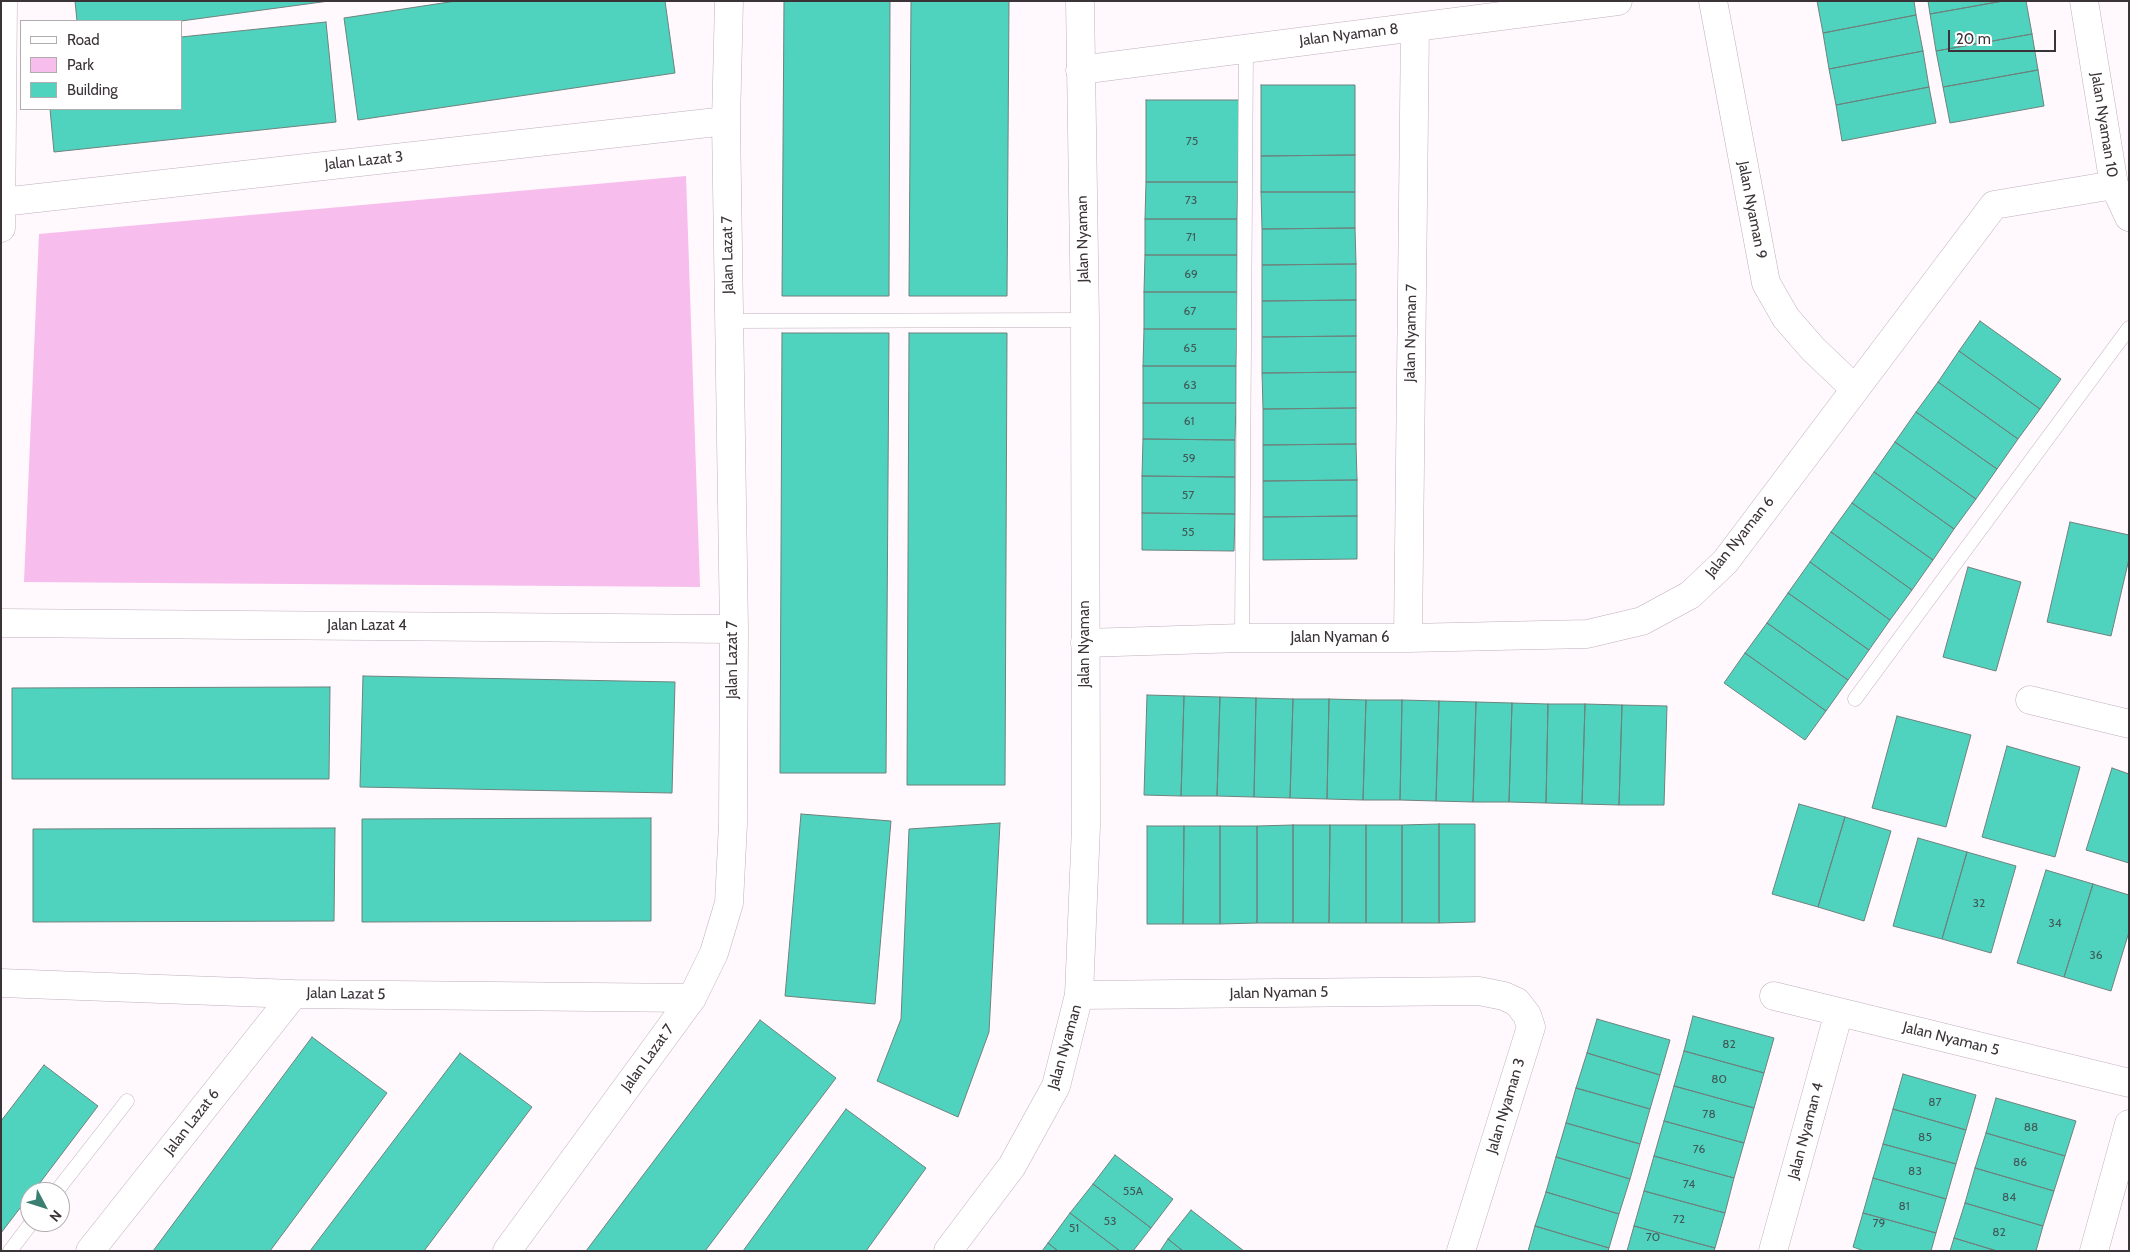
<!DOCTYPE html>
<html>
<head>
<meta charset="utf-8">
<style>
	body { margin:0 }
	#map { position:relative; width:2130px; height:1252px; overflow:hidden; background:#fff8fd; font-family:Cabin,sans-serif }
	canvas { display:block }
	.frame { position:absolute; inset:0; border:2px solid #3a3338; pointer-events:none }
	.legend { position:absolute; left:20px; top:20px; width:162px; height:90px; box-sizing:border-box; background:#fff; border:1px solid #b0adaf; margin:0; padding:6px 9px; list-style:none; font-size:15px; color:#3a3338 }
	.legend li { display:flex; align-items:center; gap:10px; height:25px }
	.legend b { width:25px; border:1px solid #b0adaf }
	.north { position:absolute; left:20px; top:1182px; width:50px; height:50px; box-sizing:border-box; background:#fff; border:1px solid #b0adaf; border-radius:50%; rotate:130deg; font-size:14px; font-weight:700; line-height:20px; text-align:center; color:#3a3338 }
	.north::after { content:''; display:block; margin:auto; width:18px; height:22px; background:#3b7f73; clip-path:polygon(50% 0,100% 100%,50% 72%,0 100%) }
	.scale { position:absolute; left:1948px; top:30px; width:108px; height:22px; box-sizing:border-box; border:2px solid #3a3338; border-top:0; padding-left:6px; font-size:15px; line-height:18px; white-space:nowrap; color:#3a3338; -webkit-text-stroke:4px #fff; paint-order:stroke }
</style>
</head>
<body>
<div id="map">
<canvas width="2130" height="1252"></canvas>
<div class="frame"></div>
<ul class="legend">
<li><b style="height:6px;background:#fff"></b>Road</li>
<li><b style="height:14px;background:#f7bdec"></b>Park</li>
<li><b style="height:14px;background:#50d3be"></b>Building</li>
</ul>
<div class="north">N</div>
<div class="scale">20 m</div>
</div>
<script>
const ctx = document.querySelector('canvas').getContext('2d');
ctx.lineJoin = 'round';
function paint(path, color) { ctx.fillStyle = color; ctx.fill(path, 'evenodd'); }
const poly = rows => new Path2D(rows.map(r => 'M' + r).join(''));
function trace(path, color, width, dash) { ctx.strokeStyle = color; ctx.lineWidth = width; ctx.lineCap = dash ? 'butt' : 'round'; ctx.setLineDash(dash || []); ctx.stroke(path); }
function label(font, color, halo, rows, align = 'center') {
  ctx.font = font + ' Cabin,sans-serif'; ctx.lineWidth = 4.5; ctx.setLineDash([]); ctx.textBaseline = 'middle'; ctx.strokeStyle = halo; ctx.fillStyle = color; for (const [text, x, y, turn = 0] of rows) {
    ctx.save(); ctx.translate(x, y); ctx.rotate((+turn || 0) * Math.PI / 180); ctx.textAlign = isNaN(turn) ? turn : align; if (halo) ctx.strokeText(text, 0, 0); ctx.fillText(text, 0, 0); ctx.restore();
  }
}
paint(poly([
	[686,176,700,587,24,582,39,234]
]), '#f7bdec');
const building = poly([
	[75,1,329,1,181,21,77,21,75,1],
	[456,1,665,1,675,73,358,120,344,18,456,1],
	[784,1,890,1,889,296,782,296,784,1],
	[911,1,1009,1,1007,296,909,296,911,1],
	[1817,1,1914,1,1916,15,1823,33,1817,1],
	[1928,1,2003,1,1930,14,1928,1],
	[2003,1,2026,1,2032,34,1936,51,1930,14,2003,1],
	[1916,15,1923,51,1829,69,1823,33,1916,15],
	[326,22,336,122,54,152,50,109,181,109,181,37,326,22],
	[2032,34,2038,70,1943,87,1936,51,2032,34],
	[1923,51,1929,87,1836,105,1829,69,1923,51],
	[2038,70,2044,106,1950,123,1943,87,2038,70],
	[1261,85,1355,85,1355,155,1261,156,1261,85],
	[1929,87,1936,123,1842,141,1836,105,1929,87],
	[1146,100,1239,100,1238,182,1146,182,1146,100],
	[1355,155,1355,192,1261,192,1261,156,1355,155],
	[1146,182,1238,182,1237,219,1145,219,1146,182],
	[1261,192,1355,192,1355,228,1262,229,1261,192],
	[1145,219,1237,219,1237,255,1145,255,1145,219],
	[1355,228,1356,264,1262,265,1262,229,1355,228],
	[1145,255,1237,255,1237,292,1144,292,1145,255],
	[1356,264,1356,300,1262,301,1262,265,1356,264],
	[1144,292,1237,292,1237,329,1144,329,1144,292],
	[1356,300,1356,336,1262,337,1262,301,1356,300],
	[1980,321,2061,379,2040,409,1959,351,1980,321],
	[1144,329,1237,329,1236,366,1143,366,1144,329],
	[782,333,889,333,886,773,780,773,782,333],
	[909,333,1007,333,1005,785,907,785,909,333],
	[1356,336,1356,372,1262,373,1262,337,1356,336],
	[1959,351,2040,409,2018,439,1938,382,1959,351],
	[1143,366,1236,366,1236,403,1143,403,1143,366],
	[1356,372,1356,408,1263,409,1262,373,1356,372],
	[1938,382,2018,439,1997,469,1916,412,1938,382],
	[1143,403,1236,403,1235,440,1143,439,1143,403],
	[1356,408,1356,444,1263,445,1263,409,1356,408],
	[1916,412,1997,469,1976,499,1895,442,1916,412],
	[1143,439,1235,440,1235,477,1142,476,1143,439],
	[1895,442,1976,499,1954,529,1874,472,1895,442],
	[1356,444,1357,480,1263,481,1263,445,1356,444],
	[1874,472,1954,529,1933,560,1852,503,1874,472],
	[1142,476,1235,477,1235,514,1142,513,1142,476],
	[1357,480,1357,516,1263,517,1263,481,1357,480],
	[1852,503,1933,560,1912,590,1831,532,1852,503],
	[1142,513,1235,514,1234,551,1142,550,1142,513],
	[1357,516,1357,559,1263,560,1263,517,1357,516],
	[2070,522,2129,535,2129,559,2111,636,2047,622,2070,522],
	[1831,532,1912,590,1890,620,1810,562,1831,532],
	[1810,562,1890,620,1869,650,1788,593,1810,562],
	[1968,567,2021,582,1996,671,1943,657,1968,567],
	[1788,593,1869,650,1848,680,1767,623,1788,593],
	[1767,623,1848,680,1826,711,1745,653,1767,623],
	[1745,653,1826,711,1805,740,1724,683,1745,653],
	[363,676,675,682,672,793,360,787,363,676],
	[330,687,329,779,12,779,12,688,330,687],
	[1147,695,1184,696,1181,796,1144,795,1147,695],
	[1184,696,1220,697,1217,796,1181,796,1184,696],
	[1220,697,1256,698,1254,797,1217,796,1220,697],
	[1256,698,1293,699,1290,798,1254,797,1256,698],
	[1293,699,1329,699,1327,799,1290,798,1293,699],
	[1329,699,1366,700,1363,800,1327,799,1329,699],
	[1366,700,1402,700,1400,800,1363,800,1366,700],
	[1402,700,1439,701,1436,801,1400,800,1402,700],
	[1439,701,1476,702,1473,802,1436,801,1439,701],
	[1476,702,1512,703,1509,802,1473,802,1476,702],
	[1512,703,1548,704,1546,803,1509,802,1512,703],
	[1548,704,1585,704,1582,804,1546,803,1548,704],
	[1585,704,1622,705,1619,805,1582,804,1585,704],
	[1622,705,1667,706,1664,805,1619,805,1622,705],
	[1897,716,1971,735,1946,827,1872,808,1897,716],
	[2007,746,2080,767,2055,857,1982,837,2007,746],
	[2112,768,2129,774,2129,863,2086,850,2112,768],
	[1799,804,1845,817,1818,907,1772,894,1799,804],
	[801,814,891,821,875,1004,785,996,801,814],
	[1845,817,1891,831,1864,921,1818,907,1845,817],
	[651,818,651,921,362,922,362,819,651,818],
	[1000,823,989,1032,958,1117,877,1081,901,1019,909,829,1000,823],
	[1439,824,1475,824,1475,922,1439,923,1439,824],
	[1439,824,1439,923,1402,923,1402,825,1439,824],
	[1293,825,1330,825,1329,923,1293,923,1293,825],
	[1293,825,1293,923,1257,923,1257,826,1293,825],
	[1330,825,1366,825,1366,923,1329,923,1330,825],
	[1366,825,1402,825,1402,923,1366,923,1366,825],
	[1147,826,1184,826,1183,924,1147,924,1147,826],
	[1184,826,1220,826,1220,924,1183,924,1184,826],
	[1220,826,1257,826,1257,923,1220,924,1220,826],
	[335,828,334,921,33,922,33,829,335,828],
	[1918,838,1967,852,1942,939,1893,926,1918,838],
	[1967,852,2016,866,1991,953,1942,939,1967,852],
	[2046,870,2093,884,2064,977,2017,963,2046,870],
	[2093,884,2129,895,2129,932,2111,991,2064,977,2093,884],
	[1693,1016,1774,1038,1764,1073,1684,1051,1693,1016],
	[1597,1019,1670,1040,1660,1075,1587,1053,1597,1019],
	[760,1020,836,1078,705,1251,586,1251,760,1020],
	[312,1037,387,1093,270,1251,153,1251,312,1037],
	[1684,1051,1764,1073,1754,1108,1674,1086,1684,1051],
	[460,1053,532,1107,424,1251,310,1251,460,1053],
	[1587,1053,1660,1075,1650,1109,1576,1088,1587,1053],
	[44,1065,98,1106,33,1192,30,1192,30,1195,1,1233,1,1121,44,1065],
	[1903,1074,1976,1095,1966,1130,1893,1109,1903,1074],
	[1674,1086,1754,1108,1744,1143,1664,1121,1674,1086],
	[1576,1088,1650,1109,1640,1144,1566,1123,1576,1088],
	[1996,1098,2076,1121,2065,1156,1986,1133,1996,1098],
	[846,1109,926,1168,866,1251,743,1251,846,1109],
	[1893,1109,1966,1130,1956,1164,1883,1144,1893,1109],
	[1664,1121,1744,1143,1734,1178,1654,1156,1664,1121],
	[1566,1123,1640,1144,1630,1179,1556,1157,1566,1123],
	[1986,1133,2065,1156,2054,1191,1975,1168,1986,1133],
	[1883,1144,1956,1164,1946,1199,1873,1178,1883,1144],
	[1115,1155,1173,1199,1151,1228,1093,1184,1115,1155],
	[1654,1156,1734,1178,1725,1213,1644,1191,1654,1156],
	[1556,1157,1630,1179,1619,1214,1546,1192,1556,1157],
	[1975,1168,2054,1191,2043,1226,1965,1203,1975,1168],
	[1873,1178,1946,1199,1936,1233,1863,1213,1873,1178],
	[1093,1184,1151,1228,1133,1251,1120,1251,1070,1213,1093,1184],
	[1644,1191,1725,1213,1715,1248,1634,1226,1644,1191],
	[1546,1192,1619,1214,1609,1248,1535,1226,1546,1192],
	[1965,1203,2043,1226,2036,1251,1997,1251,1954,1238,1965,1203],
	[1191,1210,1244,1251,1183,1251,1168,1239,1191,1210],
	[1070,1213,1120,1251,1058,1251,1048,1243,1070,1213],
	[1863,1213,1936,1233,1931,1251,1864,1251,1853,1247,1863,1213],
	[1535,1226,1609,1248,1608,1251,1528,1251,1535,1226],
	[1634,1226,1715,1248,1714,1251,1627,1251,1634,1226],
	[1954,1238,1997,1251,1950,1251,1954,1238],
	[1168,1239,1183,1251,1160,1251,1168,1239],
	[1048,1243,1058,1251,1042,1251,1048,1243]
]);
paint(building, '#50d3be');
trace(building, '#6d827d', 1);
const lane = poly([
	[729,321,1085,320],
	[1242,638,1246,48],
	[1855,699,2129,328],
	[56,1192,127,1101],
	[10,1251,32,1222]
]);
const street = poly([
	[1713,1,1766,283,1786,318,1813,349,1855,389],
	[1080,70,1618,1],
	[2,202,726,121],
	[1,228,3,1],
	[1,623,734,629],
	[1408,638,1415,27],
	[1085,643,1242,638,1408,638,1587,634,1642,621,1690,595,1725,562,1994,205,2114,185],
	[2030,700,2129,724],
	[1,983,294,994,692,998],
	[1079,995,1479,991,1504,996,1517,1002,1527,1015,1531,1027,1461,1251],
	[1774,996,2129,1083],
	[90,1251,294,994],
	[507,1251,692,998,714,953,729,903,733,824,734,629,726,121,729,1],
	[1773,1251,1839,1012],
	[2094,1251,2129,1124]
]);
const secondary = poly([
	[2084,1,2114,185,2129,217],
	[948,1251,1012,1166,1056,1086,1079,995,1086,826,1085,320,1080,1]
]);
trace(lane, '#c0b0bc', 15);
trace(street, '#c0b0bc', 29);
trace(secondary, '#c0b0bc', 29);
trace(lane, '#fff', 14);
trace(street, '#fff', 28);
trace(secondary, '#fff', 28);
label('12px', '#405b5a', null, [
	["75",1192,141],
	["73",1191,200],
	["71",1191,237],
	["69",1191,274],
	["67",1190,311],
	["65",1190,348],
	["63",1190,385],
	["61",1189,421],
	["59",1189,458],
	["57",1188,495],
	["55",1188,532],
	["32",1979,903],
	["34",2055,923],
	["36",2096,955],
	["82",1729,1044],
	["80",1719,1079],
	["87",1935,1102],
	["78",1709,1114],
	["88",2031,1127],
	["85",1925,1137],
	["76",1699,1149],
	["86",2020,1162],
	["83",1915,1171],
	["74",1689,1184],
	["55A",1133,1191],
	["84",2009,1197],
	["81",1904,1206],
	["72",1679,1219],
	["53",1110,1221],
	["79",1879,1223],
	["51",1074,1228],
	["82",1999,1232],
	["70",1653,1237]
]);
label('15px', '#3a3338', '#fff', [
	["Jalan Nyaman 8",1349,35,-7],
	["Jalan Nyaman 10",2104,125,81],
	["Jalan Lazat 3",364,161,-6],
	["Jalan Nyaman 9",1752,210,79],
	["Jalan Nyaman",1083,239,-91],
	["Jalan Lazat 7",728,255,-91],
	["Jalan Nyaman 7",1411,333,-89],
	["Jalan Nyaman 6",1740,537,-51],
	["Jalan Lazat 4",367,626],
	["Jalan Nyaman 6",1340,638],
	["Jalan Nyaman",1085,644,-90],
	["Jalan Lazat 7",733,660,-90],
	["Jalan Nyaman 5",1279,993,-1],
	["Jalan Lazat 5",346,994,1],
	["Jalan Nyaman 5",1951,1039,14],
	["Jalan Nyaman",1065,1047,-74],
	["Jalan Lazat 7",648,1058,-54],
	["Jalan Nyaman 3",1506,1106,-73],
	["Jalan Lazat 6",192,1122,-52],
	["Jalan Nyaman 4",1806,1131,-75]
]);
</script>
</body>
</html>
